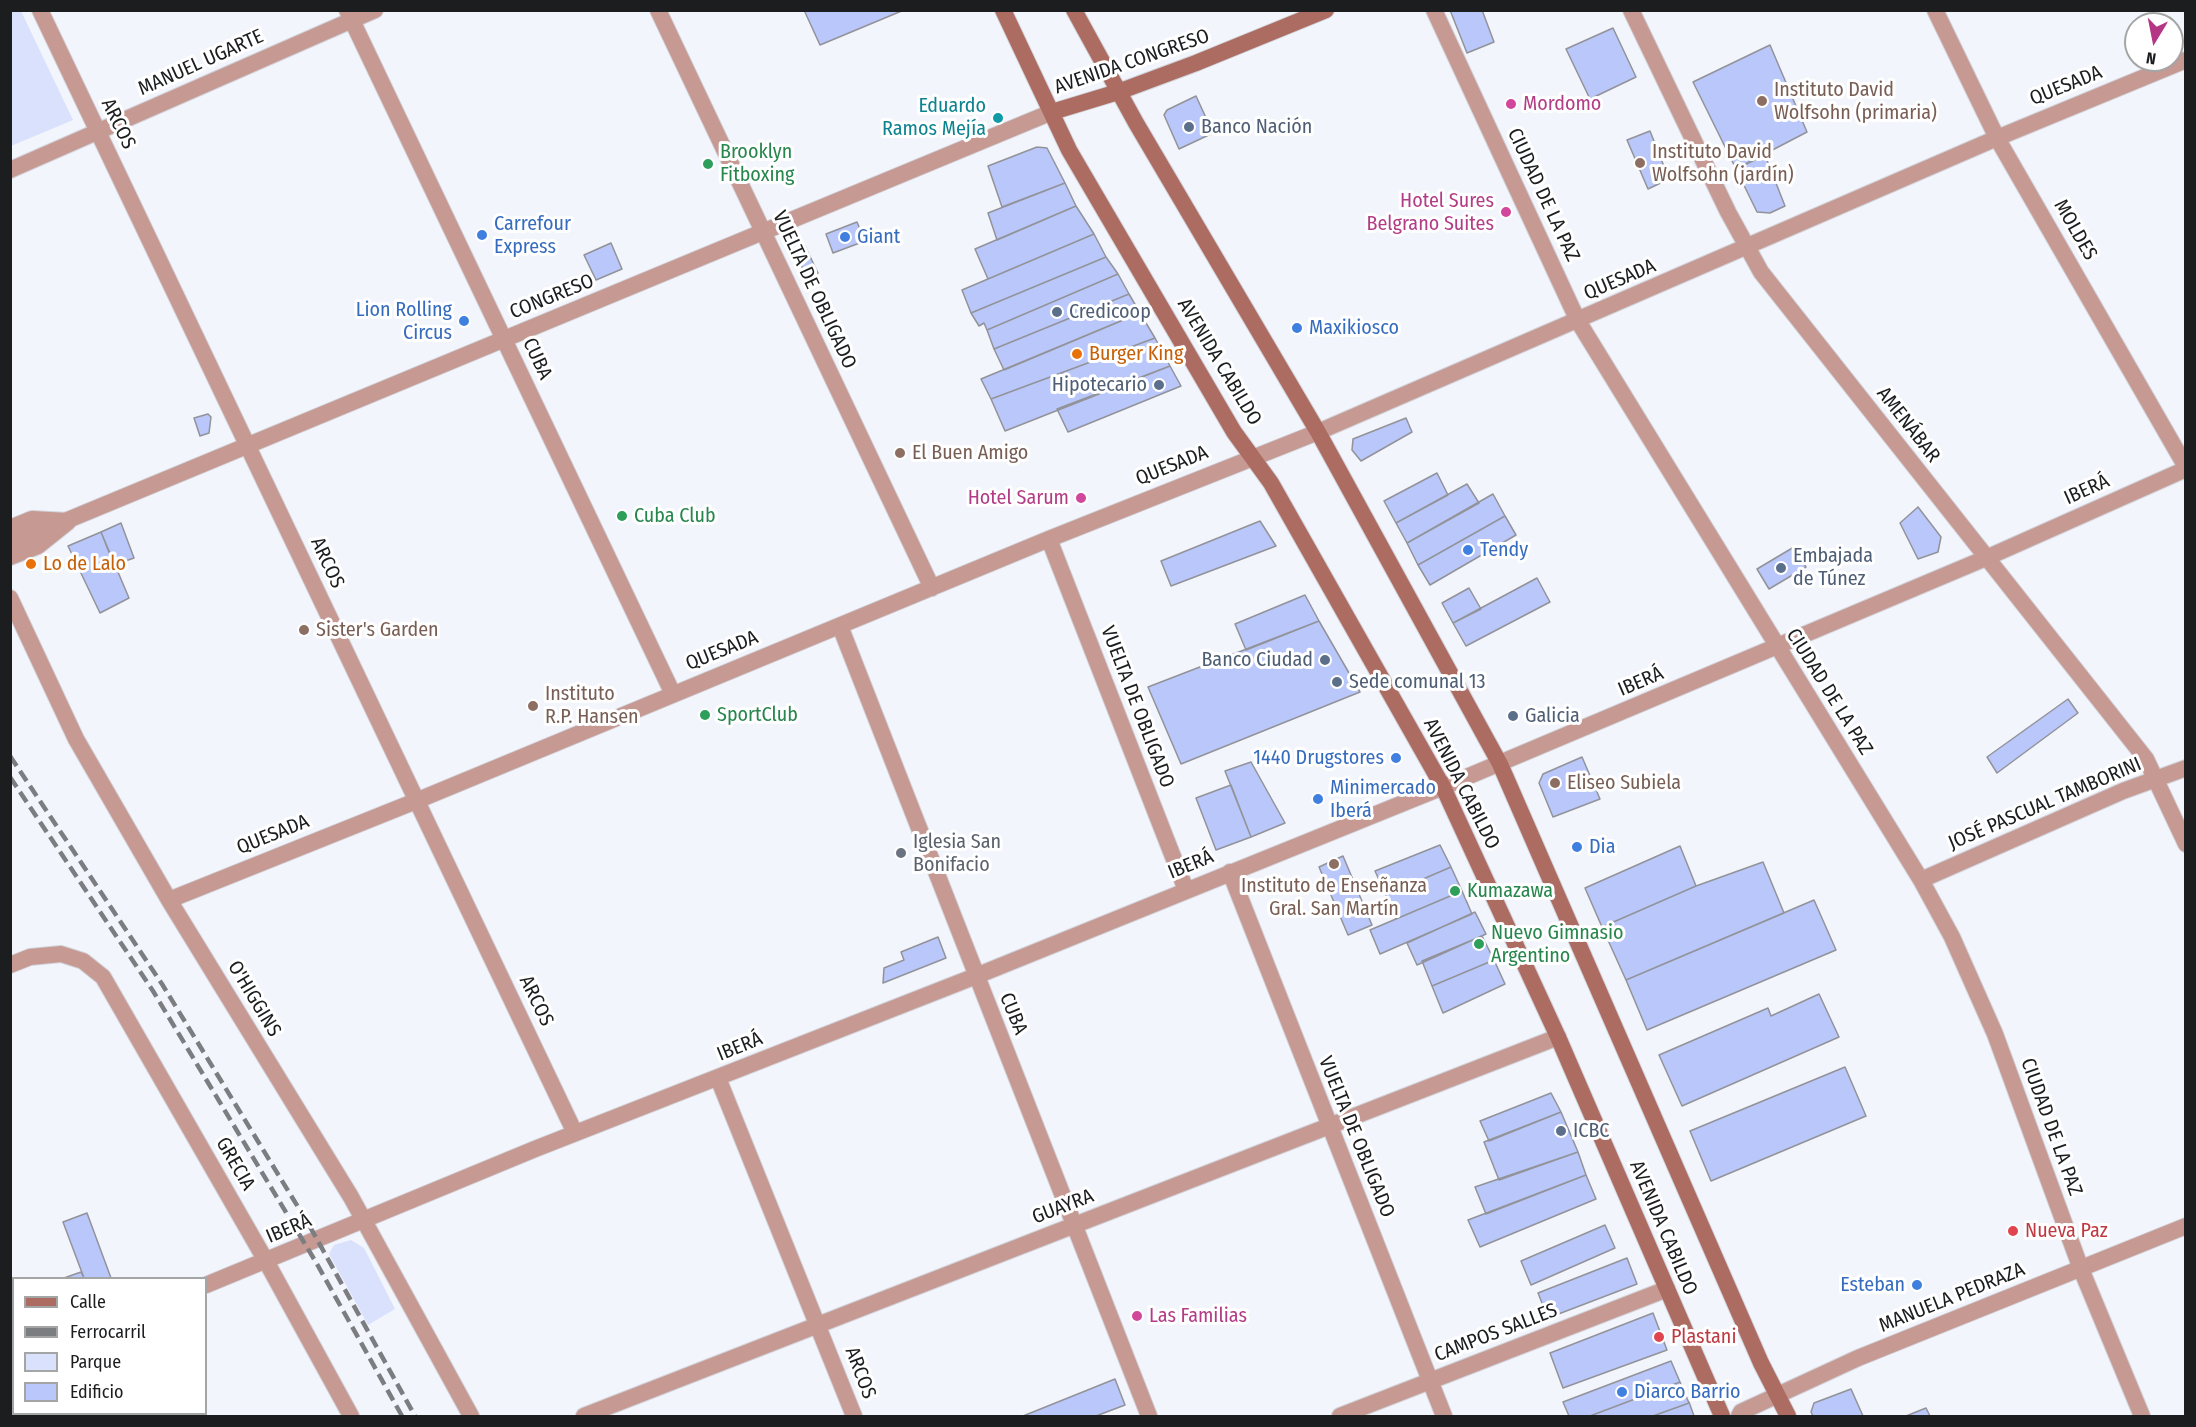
<!DOCTYPE html>
<html>
<head>
<meta charset="utf-8">
<style>
	body { margin:0 }
	#map { position:relative; width:2196px; height:1427px; overflow:hidden; background:#f3f5fc; font-family:"Fira Sans Condensed",sans-serif }
	canvas { display:block }
	.frame { position:absolute; inset:0; border:12px solid #1c1d1f; pointer-events:none }
	.legend { position:absolute; left:12px; top:1277px; width:195px; height:138px; box-sizing:border-box; background:#fff; border:2px solid #a4a5a5; margin:0; padding:8px 10px; list-style:none; font-size:18px; color:#1c1d1f }
	.legend li { display:flex; align-items:center; gap:12px; height:30px }
	.legend b { width:30px; border:2px solid #a4a5a5 }
	.north { position:absolute; left:2124px; top:12px; width:60px; height:60px; box-sizing:border-box; background:#fff; border:2px solid #a4a5a5; border-radius:50%; rotate:190deg; font-size:16px; font-weight:700; line-height:24px; text-align:center; color:#1c1d1f }
	.north::after { content:''; display:block; margin:auto; width:21px; height:27px; background:#b43685; clip-path:polygon(50% 0,100% 100%,50% 72%,0 100%) }
</style>
</head>
<body>
<div id="map">
<canvas width="2196" height="1427"></canvas>
<div class="frame"></div>
<ul class="legend">
<li><b style="height:8px;background:#ac6c62"></b>Calle</li>
<li><b style="height:8px;background:#7b7d81"></b>Ferrocarril</li>
<li><b style="height:16px;background:#d9e1fd"></b>Parque</li>
<li><b style="height:16px;background:#b9c7fa"></b>Edificio</li>
</ul>
<div class="north">N</div>
</div>
<script>
const ctx = document.querySelector('canvas').getContext('2d');
ctx.lineJoin = 'round';
function paint(path, color) { ctx.fillStyle = color; ctx.fill(path, 'evenodd'); }
const poly = rows => new Path2D(rows.map(r => 'M' + r).join(''));
function trace(path, color, width, dash) { ctx.strokeStyle = color; ctx.lineWidth = width; ctx.lineCap = dash ? 'butt' : 'round'; ctx.setLineDash(dash || []); ctx.stroke(path); }
function label(font, color, halo, rows, align = 'center') {
  ctx.font = font + ' "Fira Sans Condensed",sans-serif'; ctx.lineWidth = 6; ctx.setLineDash([]); ctx.textBaseline = 'middle'; ctx.strokeStyle = halo; ctx.fillStyle = color; for (const [text, x, y, turn = 0] of rows) {
    ctx.save(); ctx.translate(x, y); ctx.rotate((+turn || 0) * Math.PI / 180); ctx.textAlign = isNaN(turn) ? turn : align; if (halo) ctx.strokeText(text, 0, 0); ctx.fillText(text, 0, 0); ctx.restore();
  }
}
paint(poly([
	[11,10,21,11,73,120,11,146],
	[351,1240,364,1248,395,1309,368,1325,329,1254,334,1245]
]), '#d9e1fd');
const building = poly([
	[804,10,904,10,820,45,804,10],
	[1450,10,1482,10,1494,42,1467,53,1450,10],
	[1613,28,1636,77,1590,99,1566,49,1613,28],
	[1770,45,1807,132,1736,169,1693,82,1770,45],
	[1196,96,1213,133,1179,149,1164,115,1167,110,1196,96],
	[1650,131,1669,179,1648,189,1627,140,1650,131],
	[1037,147,1047,148,1065,183,1002,207,988,166,1037,147],
	[1765,155,1785,206,1770,213,1757,212,1736,169,1765,155],
	[1065,183,1076,206,997,240,988,213,1065,183],
	[1076,206,1094,234,988,279,975,249,1076,206],
	[857,222,865,241,833,253,826,234,857,222],
	[1094,234,1106,257,971,313,962,290,1094,234],
	[611,243,622,269,596,280,584,255,611,243],
	[805,246,818,273,807,278,795,251,805,246],
	[1106,257,1118,274,987,330,984,323,979,326,971,313,1106,257],
	[1118,274,1129,294,994,349,987,330,1118,274],
	[1129,294,1140,313,1004,370,994,349,1129,294],
	[1140,313,1155,338,991,399,981,379,1140,313],
	[1155,338,1170,366,1005,431,991,399,1155,338],
	[1170,366,1181,386,1068,432,1057,409,1170,366],
	[208,414,211,417,209,433,200,436,194,418,208,414],
	[1406,418,1412,432,1361,461,1352,450,1353,439,1406,418],
	[1437,473,1448,495,1396,523,1384,501,1437,473],
	[1467,484,1479,503,1407,543,1396,523,1467,484],
	[1493,494,1505,516,1418,565,1407,543,1493,494],
	[1918,507,1941,537,1938,552,1918,559,1900,523,1918,507],
	[1505,516,1516,535,1430,585,1418,565,1505,516],
	[1260,521,1276,546,1171,586,1161,561,1260,521],
	[121,523,134,558,114,565,101,532,121,523],
	[101,532,129,598,100,613,68,546,101,532],
	[1794,547,1806,567,1769,589,1757,569,1794,547],
	[1537,578,1550,602,1466,646,1453,623,1537,578],
	[1469,588,1481,609,1453,623,1442,603,1469,588],
	[1305,595,1319,621,1246,650,1235,624,1305,595],
	[1319,621,1360,692,1181,764,1148,687,1319,621],
	[2068,699,2078,713,1997,773,1987,757,2068,699],
	[1582,757,1600,799,1553,817,1539,783,1543,774,1582,757],
	[1251,762,1285,823,1251,837,1225,771,1251,762],
	[1231,785,1251,837,1216,850,1196,798,1231,785],
	[1440,845,1451,867,1386,895,1375,871,1440,845],
	[1680,846,1696,886,1602,927,1585,888,1680,846],
	[1343,856,1372,925,1348,935,1319,867,1343,856],
	[1763,862,1784,913,1626,980,1602,927,1696,886,1763,862],
	[1451,867,1462,891,1396,919,1386,895,1451,867],
	[1462,891,1472,914,1380,954,1370,930,1462,891],
	[1814,900,1836,950,1647,1030,1626,980,1814,900],
	[1475,912,1486,934,1417,965,1407,943,1475,912],
	[1482,936,1494,960,1432,986,1422,961,1482,936],
	[938,937,946,958,883,983,884,968,904,960,901,952,938,937],
	[1494,960,1505,984,1443,1013,1432,986,1494,960],
	[1819,994,1839,1037,1682,1106,1659,1055,1768,1008,1771,1016,1819,994],
	[1845,1067,1866,1116,1711,1181,1690,1131,1845,1067],
	[1551,1093,1561,1112,1489,1141,1480,1121,1551,1093],
	[1561,1112,1578,1152,1499,1180,1484,1142,1561,1112],
	[1578,1152,1586,1175,1486,1214,1475,1187,1578,1152],
	[1586,1175,1596,1199,1480,1247,1468,1220,1586,1175],
	[87,1213,111,1278,84,1278,63,1222,87,1213],
	[1605,1225,1615,1248,1531,1285,1521,1261,1605,1225],
	[1627,1258,1637,1284,1548,1318,1538,1293,1627,1258],
	[81,1272,84,1278,64,1278,81,1272],
	[1653,1313,1667,1350,1563,1388,1550,1353,1653,1313],
	[1671,1361,1680,1382,1590,1416,1569,1416,1563,1402,1671,1361],
	[1115,1379,1125,1405,1096,1416,1023,1416,1115,1379],
	[1680,1382,1689,1403,1653,1416,1590,1416,1680,1382],
	[1851,1389,1863,1416,1813,1416,1811,1412,1814,1403,1851,1389],
	[1689,1402,1694,1416,1653,1416,1689,1403,1689,1402],
	[1926,1408,1930,1416,1906,1416,1926,1408],
	[24,1414,49,1414,50,1416,25,1416,24,1414]
]);
paint(building, '#b9c7fa');
trace(building, '#929399', 1.5);
const minor = poly([
	[40,10,575,1133],
	[347,10,673,694],
	[658,10,932,588],
	[1434,10,1578,321,1921,880,1952,937,1995,1034,2081,1269,2142,1416],
	[1631,10,1728,212,1761,272,2146,759,2186,844],
	[1935,10,1997,138,2186,467],
	[10,170,375,10],
	[10,528,32,519,68,521],
	[1049,539,1186,890],
	[10,557,38,546,68,522],
	[10,598,76,739,169,900,351,1197,471,1416],
	[840,626,1149,1416],
	[1230,872,1444,1416],
	[1921,880,2123,791,2186,768],
	[169,900,416,801,1049,539,1318,432,1997,138,2186,60],
	[10,965,30,957,61,954,83,961,103,977,266,1261,351,1416],
	[718,1078,854,1416],
	[206,1285,535,1149,976,976,1443,787,1986,558,2186,469],
	[10,1360,14,1359],
	[584,1416,1558,1037],
	[1340,1416,1667,1289]
]);
const tertiary = poly([
	[10,544,1052,112],
	[1739,1416,1741,1412,1858,1358,2186,1226]
]);
const secondary = poly([
	[1003,10,1069,150,1234,432,1271,483,1443,787,1558,1037,1722,1416],
	[1074,10,1136,123,1318,432,1500,764,1761,1363,1788,1416],
	[1052,112,1118,92,1196,63,1326,10]
]);
trace(minor, '#d1d2d9', 18);
trace(tertiary, '#d1d2d9', 18);
trace(secondary, '#d1d2d9', 18);
trace(minor, '#c69992', 16);
trace(tertiary, '#c69992', 16);
trace(secondary, '#ac6c62', 16);
trace(poly([
	[10,756,162,984,309,1225,415,1416],
	[10,777,153,991,317,1264,402,1416]
]), '#7b7d81', 4.5, [12, 6]);
for (const [x, y, r, color] of [
	[1762,101,6,"#8d6e63"],
	[1511,104,6,"#d1479c"],
	[998,118,6,"#0f9aa8"],
	[1189,127,6,"#5c6f8a"],
	[1640,163,6,"#8d6e63"],
	[708,164,6,"#2e9e5b"],
	[1506,212,6,"#d1479c"],
	[482,235,6,"#3f7fe0"],
	[845,237,6,"#3f7fe0"],
	[1057,312,6,"#5c6f8a"],
	[464,321,6,"#3f7fe0"],
	[1297,328,6,"#3f7fe0"],
	[1077,354,6,"#e8710a"],
	[1159,385,6,"#5c6f8a"],
	[900,453,6,"#8d6e63"],
	[1081,498,6,"#d1479c"],
	[622,516,6,"#2e9e5b"],
	[1468,550,6,"#3f7fe0"],
	[31,564,6,"#e8710a"],
	[1781,568,6,"#5c6f8a"],
	[304,630,6,"#8d6e63"],
	[1325,660,6,"#5c6f8a"],
	[1337,682,6,"#5c6f8a"],
	[533,706,6,"#8d6e63"],
	[705,715,6,"#2e9e5b"],
	[1513,716,6,"#5c6f8a"],
	[1396,758,6,"#3f7fe0"],
	[1555,783,6,"#8d6e63"],
	[1318,799,6,"#3f7fe0"],
	[1577,847,6,"#3f7fe0"],
	[901,853,6,"#6b7280"],
	[1334,864,6,"#8d6e63"],
	[1455,891,6,"#2e9e5b"],
	[1479,944,6,"#2e9e5b"],
	[1561,1131,6,"#5c6f8a"],
	[2013,1231,6,"#e0444e"],
	[1917,1285,6,"#3f7fe0"],
	[1137,1316,6,"#d1479c"],
	[1659,1337,6,"#e0444e"],
	[1622,1392,6,"#3f7fe0"]
]) { const dot = new Path2D(); dot.arc(x, y, r, 0, 2 * Math.PI); ctx.fillStyle = color; ctx.fill(dot); trace(dot, '#fff', 2); }
label('20px', '#1c1d1f', '#fff', [
	["AVENIDA CONGRESO",1132,62,-19],
	["MANUEL UGARTE",201,63,-24],
	["QUESADA",2066,86,-22],
	["ARCOS",118,124,64],
	["CIUDAD DE LA PAZ",1543,195,65],
	["MOLDES",2075,230,60],
	["QUESADA",1620,280,-23],
	["VUELTA DE OBLIGADO",814,290,65],
	["CONGRESO",552,297,-22],
	["CUBA",537,359,65],
	["AVENIDA CABILDO",1219,362,59],
	["AMENÁBAR",1908,425,52],
	["QUESADA",1172,466,-22],
	["IBERÁ",2087,490,-24],
	["ARCOS",327,563,65],
	["QUESADA",722,651,-22],
	["IBERÁ",1641,682,-23],
	["CIUDAD DE LA PAZ",1829,692,58],
	["VUELTA DE OBLIGADO",1137,707,69],
	["AVENIDA CABILDO",1461,784,63],
	["JOSÉ PASCUAL TAMBORINI",2045,804,-23],
	["QUESADA",273,835,-22],
	["IBERÁ",1191,865,-22],
	["O'HIGGINS",254,999,59],
	["ARCOS",536,1001,64],
	["CUBA",1013,1014,68],
	["IBERÁ",740,1047,-22],
	["CIUDAD DE LA PAZ",2051,1127,70],
	["VUELTA DE OBLIGADO",1356,1137,68],
	["GRECIA",235,1164,60],
	["GUAYRA",1063,1207,-21],
	["AVENIDA CABILDO",1663,1228,67],
	["IBERÁ",289,1229,-23],
	["MANUELA PEDRAZA",1952,1298,-22],
	["CAMPOS SALLES",1496,1333,-21],
	["ARCOS",860,1373,69]
]);
label('20px', '#785e54', '#fff', [
	["Instituto David",1774,90],
	["Wolfsohn (primaria)",1774,113],
	["Instituto David",1652,152],
	["Wolfsohn (jardín)",1652,175],
	["El Buen Amigo",912,453],
	["Sister's Garden",316,630],
	["Instituto",545,694],
	["R.P. Hansen",545,717],
	["Eliseo Subiela",1567,783],
	["Instituto de Enseñanza",1334,886,"center"],
	["Gral. San Martín",1334,909,"center"]
], 'left');
label('20px', '#b23c85', '#fff', [
	["Mordomo",1523,104],
	["Hotel Sures",1494,201,"right"],
	["Belgrano Suites",1494,224,"right"],
	["Hotel Sarum",1069,498,"right"],
	["Las Familias",1149,1316]
], 'left');
label('20px', '#0d838f', '#fff', [
	["Eduardo",986,106],
	["Ramos Mejía",986,129]
], 'right');
label('20px', '#4e5e75', '#fff', [
	["Banco Nación",1201,127],
	["Credicoop",1069,312],
	["Hipotecario",1147,385,"right"],
	["Embajada",1793,556],
	["de Túnez",1793,579],
	["Banco Ciudad",1313,660,"right"],
	["Sede comunal 13",1349,682],
	["Galicia",1525,716],
	["ICBC",1573,1131]
], 'left');
label('20px', '#27864d', '#fff', [
	["Brooklyn",720,152],
	["Fitboxing",720,175],
	["Cuba Club",634,516],
	["SportClub",717,715],
	["Kumazawa",1467,891],
	["Nuevo Gimnasio",1491,933],
	["Argentino",1491,956]
], 'left');
label('20px', '#366cbe', '#fff', [
	["Carrefour",494,224],
	["Express",494,247],
	["Giant",857,237],
	["Lion Rolling",452,310,"right"],
	["Circus",452,333,"right"],
	["Maxikiosco",1309,328],
	["Tendy",1480,550],
	["1440 Drugstores",1384,758,"right"],
	["Minimercado",1330,788],
	["Iberá",1330,811],
	["Dia",1589,847],
	["Esteban",1905,1285,"right"],
	["Diarco Barrio",1634,1392]
], 'left');
label('20px', '#c56008', '#fff', [
	["Burger King",1089,354],
	["Lo de Lalo",43,564]
], 'left');
label('20px', '#5b616d', '#fff', [
	["Iglesia San",913,842],
	["Bonifacio",913,865]
], 'left');
label('20px', '#be3a42', '#fff', [
	["Nueva Paz",2025,1231],
	["Plastani",1671,1337]
], 'left');
</script>
</body>
</html>
